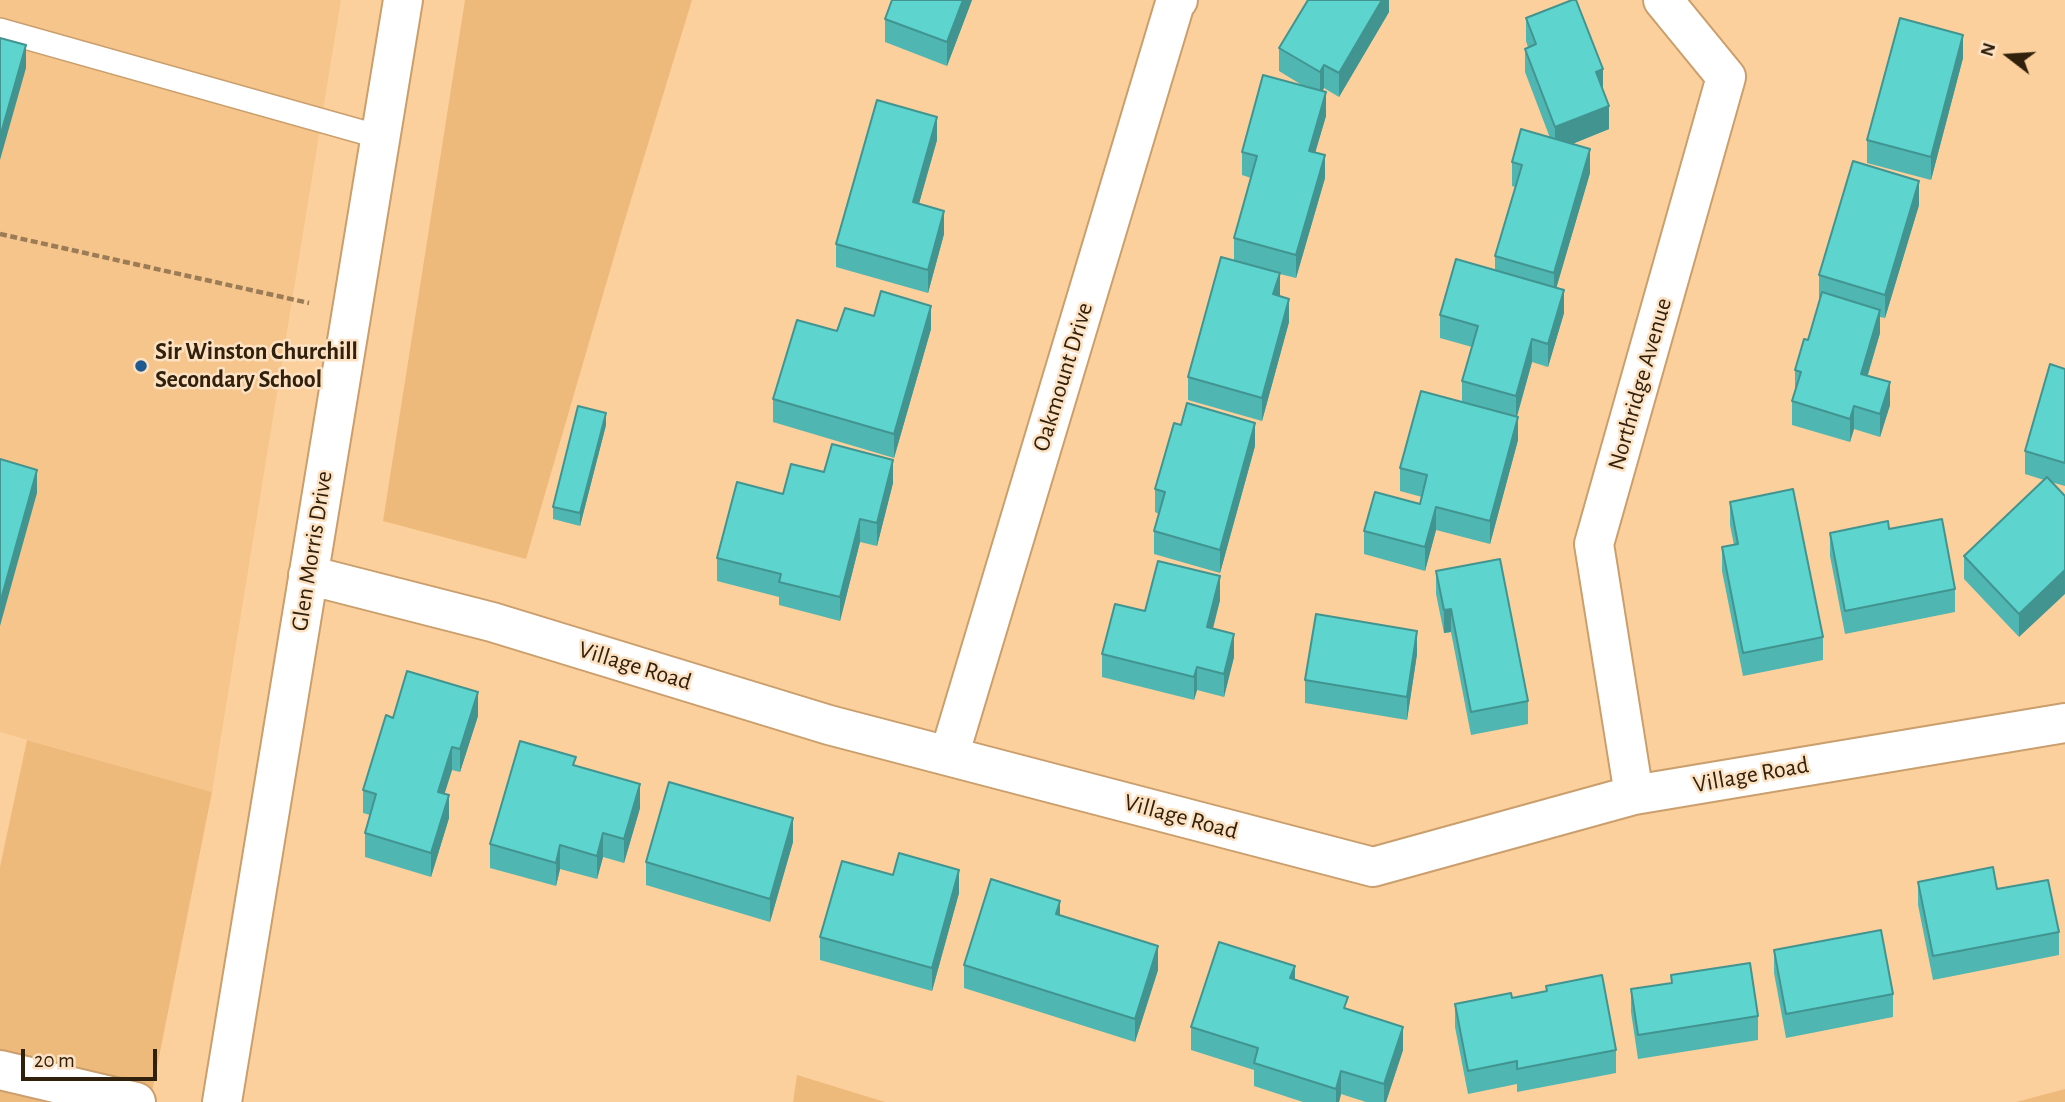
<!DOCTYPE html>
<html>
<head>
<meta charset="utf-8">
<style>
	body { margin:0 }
	#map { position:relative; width:2065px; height:1102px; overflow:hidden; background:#fcd09c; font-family:"Alegreya Sans",sans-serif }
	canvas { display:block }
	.north { position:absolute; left:1974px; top:21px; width:70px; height:70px; -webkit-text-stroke:5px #fce1c2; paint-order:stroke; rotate:287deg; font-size:19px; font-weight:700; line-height:28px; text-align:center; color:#31200c }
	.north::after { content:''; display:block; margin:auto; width:24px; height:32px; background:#31200c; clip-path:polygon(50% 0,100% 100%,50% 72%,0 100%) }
	.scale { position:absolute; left:21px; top:1049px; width:136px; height:32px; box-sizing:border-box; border:4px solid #31200c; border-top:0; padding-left:9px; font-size:21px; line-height:24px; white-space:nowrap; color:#31200c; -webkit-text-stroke:5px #fce1c2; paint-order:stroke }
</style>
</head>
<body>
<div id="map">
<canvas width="2065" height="1102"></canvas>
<div class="north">N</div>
<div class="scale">20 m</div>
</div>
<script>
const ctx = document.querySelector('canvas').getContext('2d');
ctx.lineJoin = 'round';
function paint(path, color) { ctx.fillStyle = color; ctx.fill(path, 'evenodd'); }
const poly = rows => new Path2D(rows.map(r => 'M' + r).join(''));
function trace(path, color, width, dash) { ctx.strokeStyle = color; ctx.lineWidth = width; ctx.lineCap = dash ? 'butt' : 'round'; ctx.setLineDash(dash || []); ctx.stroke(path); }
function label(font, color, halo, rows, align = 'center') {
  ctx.font = font + ' "Alegreya Sans",sans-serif'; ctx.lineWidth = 5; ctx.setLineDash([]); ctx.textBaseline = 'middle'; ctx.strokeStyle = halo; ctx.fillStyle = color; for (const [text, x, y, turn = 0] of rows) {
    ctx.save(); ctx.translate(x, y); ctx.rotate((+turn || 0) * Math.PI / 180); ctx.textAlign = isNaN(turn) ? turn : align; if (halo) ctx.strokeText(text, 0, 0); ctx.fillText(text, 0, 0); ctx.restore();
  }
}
paint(poly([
	[0,0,341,0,212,792,0,732]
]), '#f6c58b');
paint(poly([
	[465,0,692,0,623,226,526,559,383,521],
	[27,740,212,792,150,1102,0,1102,0,867],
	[797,1075,885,1102,793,1102],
	[2065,1089,2065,1102,2016,1102]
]), '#eeba7c');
const service = poly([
	[0,30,380,137]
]);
const minor = poly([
	[308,575,492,622,829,725,1373,867,1634,795,2065,723],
	[949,756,1175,3,1178,0],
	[1634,795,1594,544,1726,77,1663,0],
	[0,1070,136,1102],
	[222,1102,403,0]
]);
trace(service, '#ca9f6d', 26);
trace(minor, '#ca9f6d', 42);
trace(poly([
	[0,234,309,303]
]), '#9b7c57', 4.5, [7, 3.5]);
trace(service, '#fff', 23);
trace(minor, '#fff', 38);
paint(poly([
	[972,0,947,66,885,42,885,19],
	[1389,0,1389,12,1339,97,1324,88,1322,92,1326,116,1315,152,1325,178,1296,278,1280,274,1280,296,1289,322,1262,421,1188,400,1188,377,1234,260,1234,238,1251,178,1242,175,1242,152,1305,87,1279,71,1279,48],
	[1526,18,1603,90,1609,129,1572,144,1590,173,1556,288,1564,313,1548,367,1532,362,1517,417,1518,440,1490,544,1436,530,1425,571,1364,554,1364,531,1420,504,1422,497,1400,491,1400,468,1462,402,1462,381,1472,347,1440,338,1440,315,1495,270,1495,256,1516,187,1512,186,1512,162,1550,138,1525,72,1525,49,1528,47,1526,41],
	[1963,58,1931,180,1867,163,1867,140],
	[937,140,919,203,944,234,928,293,836,267,836,244],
	[1919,205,1885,318,1880,317,1880,333,1868,375,1890,405,1880,437,1854,429,1850,442,1792,425,1792,401,1795,393,1795,370,1808,340,1820,298,1819,298,1819,275],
	[931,329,894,458,773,422,773,399,837,331],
	[2065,369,2065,486,2051,482,2019,637,1964,579,1964,556,2044,480,2025,474,2025,451],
	[606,425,580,526,553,519,553,507],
	[1255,446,1220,573,1154,554,1154,531,1159,514,1155,512,1155,489],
	[824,472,893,483,877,546,860,542,840,621,779,605,779,597,717,581,717,558,783,494],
	[1730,502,1823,637,1823,660,1743,676,1722,571,1722,547,1734,545,1730,525],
	[1889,529,1955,589,1955,612,1845,634,1830,556,1830,533],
	[1436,571,1528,701,1528,724,1471,735,1451,632,1444,633,1436,594],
	[1220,600,1213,629,1234,657,1224,697,1197,690,1194,700,1102,677,1102,654,1145,611],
	[1417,654,1407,720,1305,703,1305,680],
	[478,716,460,772,452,770,444,794,449,818,431,877,365,857,365,833,370,815,363,813,363,790,393,718],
	[576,766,640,808,624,863,603,857,597,879,560,869,556,886,490,868,490,844],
	[793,842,770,922,646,885,646,862],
	[1918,882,1997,889,2059,932,2059,955,1933,980,1918,905],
	[959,893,932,991,820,960,820,937],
	[1060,915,1158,970,1135,1042,964,988,964,965],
	[1774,950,1893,994,1893,1017,1786,1038,1774,973],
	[1671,975,1758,1016,1758,1040,1638,1059,1631,1012,1631,989,1671,983],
	[1295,979,1348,1009,1403,1050,1386,1102,1366,1102,1341,1094,1339,1102,1303,1102,1254,1086,1254,1070,1191,1050,1191,1027],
	[1546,986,1616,1050,1616,1073,1517,1092,1517,1084,1468,1094,1455,1027,1455,1004,1512,998,1546,992]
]), '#50b6b1');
paint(poly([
	[963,0,972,0,947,66,947,42],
	[1382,0,1389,0,1389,12,1339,97,1339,73],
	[1963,35,1963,58,1931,180,1931,157],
	[26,45,26,68,0,160,0,137],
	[1324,65,1324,88,1320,95,1320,72],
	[1603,69,1603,92,1596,72],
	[1326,92,1326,116,1309,174,1309,151],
	[1609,106,1609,129,1555,151,1555,127],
	[937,117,937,140,913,225,913,202],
	[1590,149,1590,173,1554,296,1554,273],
	[1325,155,1325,178,1296,278,1296,255],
	[1919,181,1919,205,1885,318,1885,295],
	[944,211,944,234,928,293,928,270],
	[1280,273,1280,296,1273,294],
	[1564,290,1564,313,1548,367,1548,344],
	[1289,299,1289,322,1262,421,1262,398],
	[931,306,931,329,894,458,894,434],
	[1880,310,1880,333,1861,397,1861,374],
	[1532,339,1532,362,1516,419,1516,396],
	[1890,382,1890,405,1880,437,1880,414],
	[1854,406,1854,429,1850,442,1850,419],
	[606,413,606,425,580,526,580,513],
	[1518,417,1518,440,1490,544,1490,521],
	[1255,423,1255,446,1220,573,1220,550],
	[893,460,893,483,877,546,877,523],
	[37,470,37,493,0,626,0,603],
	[1436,507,1436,530,1425,571,1425,547],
	[860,519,860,542,840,621,840,597],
	[2065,570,2065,594,2019,637,2019,614],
	[1220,576,1220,600,1207,650,1207,627],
	[1451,609,1451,632,1444,633,1444,610],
	[1417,631,1417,654,1407,720,1407,697],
	[1234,634,1234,657,1224,697,1224,674],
	[1197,667,1197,690,1194,700,1194,677],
	[478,692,478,716,460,772,460,749],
	[452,747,452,770,438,815,438,792],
	[640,784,640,808,624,863,624,839],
	[449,795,449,818,431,877,431,853],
	[793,818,793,842,770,922,770,899],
	[603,833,603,857,597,879,597,856],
	[560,845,560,869,556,886,556,863],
	[959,870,959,893,932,991,932,968],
	[1060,901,1060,924,1056,914],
	[1158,946,1158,970,1135,1042,1135,1019],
	[1295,966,1295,989,1290,978],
	[1403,1027,1403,1050,1386,1102,1384,1102,1384,1084],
	[1341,1071,1341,1094,1339,1102,1336,1102,1336,1089]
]), '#419490');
const building = poly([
	[892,0,963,0,947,42,885,19,892,0],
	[1308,0,1382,0,1339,73,1324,65,1320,72,1279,48,1308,0],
	[1572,0,1576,0,1603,69,1596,72,1609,106,1555,127,1525,49,1536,44,1526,18,1572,0],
	[1900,18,1963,35,1931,157,1867,140,1900,18],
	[0,38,26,45,0,137,0,38],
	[1263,75,1326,92,1309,151,1325,155,1296,255,1234,238,1257,156,1242,152,1263,75],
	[877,100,937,117,913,202,944,211,928,270,836,244,877,100],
	[1521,129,1590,149,1554,273,1495,256,1522,165,1512,162,1521,129],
	[1853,161,1919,181,1885,295,1819,275,1853,161],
	[1221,257,1280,273,1273,294,1289,299,1262,398,1188,377,1221,257],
	[1456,259,1564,290,1548,344,1532,339,1516,396,1462,381,1478,326,1440,315,1456,259],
	[881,291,931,306,894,434,773,399,797,320,837,331,845,308,874,316,881,291],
	[1822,292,1880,310,1861,374,1890,382,1880,414,1854,406,1850,419,1792,401,1801,372,1795,370,1804,339,1808,340,1822,292],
	[2050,364,2065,369,2065,463,2025,451,2050,364],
	[1421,391,1518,417,1490,521,1436,507,1425,547,1364,531,1375,492,1420,504,1427,475,1400,468,1421,391],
	[1187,403,1255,423,1220,550,1154,531,1165,492,1155,489,1174,423,1181,425,1187,403],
	[578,406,606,413,580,513,553,507,578,406],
	[832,444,893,460,877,523,860,519,840,597,779,582,781,574,717,558,737,482,783,494,791,464,824,472,832,444],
	[0,459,37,470,0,603,0,459],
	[2047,477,2065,496,2065,570,2019,614,1964,556,2047,477],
	[1793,489,1823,637,1743,653,1722,547,1738,544,1730,502,1793,489],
	[1942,519,1955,589,1845,611,1830,533,1888,521,1889,529,1942,519],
	[1500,559,1528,701,1471,712,1451,609,1444,610,1436,571,1500,559],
	[1158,561,1220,576,1207,627,1234,634,1224,674,1197,667,1194,677,1102,654,1115,604,1145,611,1158,561],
	[1316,614,1417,631,1407,697,1305,680,1316,614],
	[407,671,478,692,460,749,452,747,438,792,449,795,431,853,365,833,376,794,363,790,386,715,393,718,407,671],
	[520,741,576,757,573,765,640,784,624,839,603,833,597,856,560,845,556,863,490,844,520,741],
	[669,782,793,818,770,899,646,862,669,782],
	[899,853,959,870,932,968,820,937,842,861,893,875,899,853],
	[1993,867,1997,889,2048,880,2059,932,1933,956,1918,882,1993,867],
	[991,879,1060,901,1056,914,1158,946,1135,1019,964,965,991,879],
	[1881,930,1893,994,1786,1014,1774,950,1881,930],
	[1219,942,1295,966,1290,978,1348,997,1344,1008,1403,1027,1384,1084,1341,1071,1336,1089,1254,1063,1258,1048,1191,1027,1219,942],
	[1750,963,1758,1016,1638,1035,1631,989,1672,983,1671,975,1750,963],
	[1602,975,1616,1050,1517,1069,1517,1061,1468,1071,1455,1004,1511,993,1512,998,1547,991,1546,986,1602,975]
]);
paint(building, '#5dd4ce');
trace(building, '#419490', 2);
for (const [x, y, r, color] of [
	[141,366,7,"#1f5991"]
]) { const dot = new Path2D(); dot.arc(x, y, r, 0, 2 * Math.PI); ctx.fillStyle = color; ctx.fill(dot); trace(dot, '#fce1c2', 2.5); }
label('bold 24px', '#31200c', '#fce1c2', [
	["Sir Winston Churchill",155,352],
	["Secondary School",155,380]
], 'left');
label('24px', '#31200c', '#fce1c2', [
	["Oakmount Drive",1063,377,-73],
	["Northridge Avenue",1640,384,-74],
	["Glen Morris Drive",312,551,-81],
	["Village Road",635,666,17],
	["Village Road",1751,775,-10],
	["Village Road",1181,817,15]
]);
</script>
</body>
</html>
